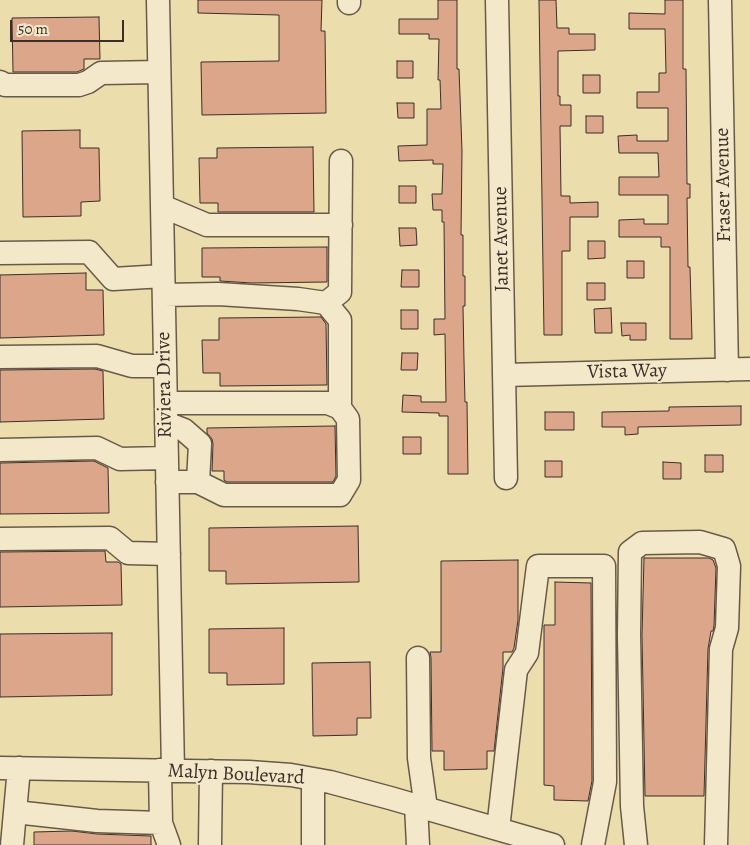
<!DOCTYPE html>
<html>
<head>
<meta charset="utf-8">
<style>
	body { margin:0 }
	#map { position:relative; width:750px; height:845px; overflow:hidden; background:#ecddad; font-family:Alegreya,serif }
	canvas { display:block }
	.scale { position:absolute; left:10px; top:20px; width:114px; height:22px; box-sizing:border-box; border:2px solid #3c2e28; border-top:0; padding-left:6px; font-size:15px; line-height:18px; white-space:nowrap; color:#3c2e28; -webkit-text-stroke:4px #f3e9ca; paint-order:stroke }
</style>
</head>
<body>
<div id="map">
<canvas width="750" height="845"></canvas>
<div class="scale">50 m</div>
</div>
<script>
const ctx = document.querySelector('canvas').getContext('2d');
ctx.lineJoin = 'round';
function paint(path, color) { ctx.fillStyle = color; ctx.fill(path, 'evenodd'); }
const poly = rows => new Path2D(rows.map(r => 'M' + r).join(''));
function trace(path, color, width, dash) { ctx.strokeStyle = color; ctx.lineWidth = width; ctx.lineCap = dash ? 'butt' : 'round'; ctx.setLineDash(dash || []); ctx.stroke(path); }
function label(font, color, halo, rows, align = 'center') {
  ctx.font = font + ' Alegreya,serif'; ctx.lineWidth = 4; ctx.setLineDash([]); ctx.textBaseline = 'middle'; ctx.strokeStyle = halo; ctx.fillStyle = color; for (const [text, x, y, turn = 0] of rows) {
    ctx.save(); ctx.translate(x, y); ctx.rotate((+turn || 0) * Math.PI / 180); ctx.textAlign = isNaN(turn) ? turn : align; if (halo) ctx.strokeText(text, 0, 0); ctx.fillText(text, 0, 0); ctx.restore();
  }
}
const building = poly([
	[198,0,322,0,321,31,325,31,326,113,202,115,201,62,279,61,279,15,198,13,198,0],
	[438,0,457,0,457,69,459,69,462,151,461,235,463,235,463,276,465,276,465,306,463,306,464,361,465,402,467,402,468,474,448,474,448,416,439,416,439,413,402,412,403,395,421,396,421,402,446,402,445,334,434,335,434,319,445,319,444,222,442,222,442,210,433,210,432,194,442,194,443,164,433,164,433,160,399,161,398,146,427,145,427,109,441,109,440,80,438,80,439,39,429,39,429,34,399,34,399,19,438,19,438,0],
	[539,0,556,0,557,28,569,28,569,34,595,34,595,50,558,51,558,96,560,96,560,105,571,105,571,126,560,126,561,196,570,196,570,203,598,202,598,217,570,217,570,251,562,251,562,335,544,335,539,0],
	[665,0,683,0,683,69,686,69,687,184,690,184,690,198,687,198,688,267,690,267,692,339,670,339,670,247,661,247,661,237,619,237,619,220,644,219,644,224,668,224,668,195,619,195,619,177,659,177,658,153,619,153,618,136,637,135,637,141,668,141,668,108,637,108,637,92,659,92,659,73,666,73,665,29,629,29,629,13,665,14,665,0],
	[99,17,100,59,84,59,84,69,77,72,13,72,12,18,99,17],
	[397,61,413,61,413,78,397,78,397,61],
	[583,75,600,75,600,93,583,93,583,75],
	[397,103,414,103,414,118,398,118,397,103],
	[586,116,603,116,603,133,586,133,586,116],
	[80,130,80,148,99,148,100,201,81,202,81,216,23,217,22,131,80,130],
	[313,147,314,212,218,212,218,203,200,203,199,158,217,158,217,148,313,147],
	[399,186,416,186,416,203,399,203,399,186],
	[399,228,416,228,417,245,400,246,399,228],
	[588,241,605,241,605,258,588,259,588,241],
	[327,247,327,282,252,283,220,281,220,277,202,277,202,248,327,247],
	[627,261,644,261,644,278,627,278,627,261],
	[402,270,419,270,419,287,401,287,402,270],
	[86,273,86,290,103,290,104,335,0,338,0,275,86,273],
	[587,283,605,283,605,300,587,300,587,283],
	[611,308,612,333,595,333,594,309,611,308],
	[401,310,418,310,418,329,401,329,401,310],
	[321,317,326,324,327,385,220,386,220,373,203,373,202,340,219,340,219,318,321,317],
	[621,323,646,323,646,340,630,340,630,335,622,336,621,323],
	[402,353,418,353,417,370,401,370,402,353],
	[95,369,103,371,104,419,0,422,0,370,95,369],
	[741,406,741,425,638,427,638,434,625,435,625,427,602,427,602,412,669,411,669,407,741,406],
	[545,412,574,412,574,430,545,430,545,412],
	[335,426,336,476,333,482,227,482,224,480,224,471,212,471,213,444,212,439,207,433,207,428,335,426],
	[403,437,421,437,421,454,403,454,403,437],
	[705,455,723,455,723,472,705,472,705,455],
	[94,461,108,468,109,513,0,514,0,463,94,461],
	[545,461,562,461,562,477,545,477,545,461],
	[663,462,681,463,681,479,663,479,663,462],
	[358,526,359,582,226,584,226,571,209,571,209,528,358,526],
	[0,552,105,551,106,562,118,562,121,564,122,605,0,607,0,552],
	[644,558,709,558,713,560,716,568,714,626,713,631,711,631,708,649,704,796,645,796,642,635,644,558],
	[518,560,518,620,514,648,512,652,503,652,503,668,494,751,487,751,487,769,444,770,444,751,432,751,431,658,430,652,441,652,441,561,518,560],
	[555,582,591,583,592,781,588,801,554,800,554,786,544,785,544,625,555,625,555,582],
	[284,628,284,684,227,685,227,673,209,673,209,629,284,628],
	[112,633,112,695,0,697,0,634,112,633],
	[370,662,371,718,357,718,357,735,313,736,312,663,370,662],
	[72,831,97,834,151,836,151,845,34,845,34,832,72,831]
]);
paint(building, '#dca68b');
trace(building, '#3c2e28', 1);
const minor = poly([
	[158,0,173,770],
	[497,0,506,478],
	[720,0,727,370],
	[349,3,349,0],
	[0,82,5,85,79,85,88,82,101,73,159,72],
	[162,206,207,225,341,225],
	[0,253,89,252,113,279,163,276],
	[164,295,218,294,298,299,326,303,340,320,340,408],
	[326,303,340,292,341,161],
	[0,357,97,356,132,366,165,366],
	[504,375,750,369],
	[166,403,328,403,340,408,348,419,349,480,340,495,224,495,198,482,167,482],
	[166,423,184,430,200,444,198,482],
	[0,450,97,448,120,459,167,458],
	[0,539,110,538,128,553,169,554],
	[418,658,419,758,426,808],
	[0,768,249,772,291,775,330,782,390,798,553,845],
	[160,770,161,823,169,845],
	[313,779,313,845],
	[416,805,418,845],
	[15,812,97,821,161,823],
	[498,829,516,670,527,653,538,566,604,566,605,782,593,845],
	[12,845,19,768],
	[210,845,211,771],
	[636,845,632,806,629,635,630,552,642,543,700,542,724,549,729,566,727,628,721,649,716,845]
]);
trace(minor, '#685a49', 25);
trace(minor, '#f3e9ca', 22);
label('20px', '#3c2e28', '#f3e9ca', [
	["Fraser Avenue",724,185,-91],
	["Janet Avenue",502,239,-91],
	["Vista Way",627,372,-1],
	["Riviera Drive",165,385,-91],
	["Malyn Boulevard",236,775,3]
]);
</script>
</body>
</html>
